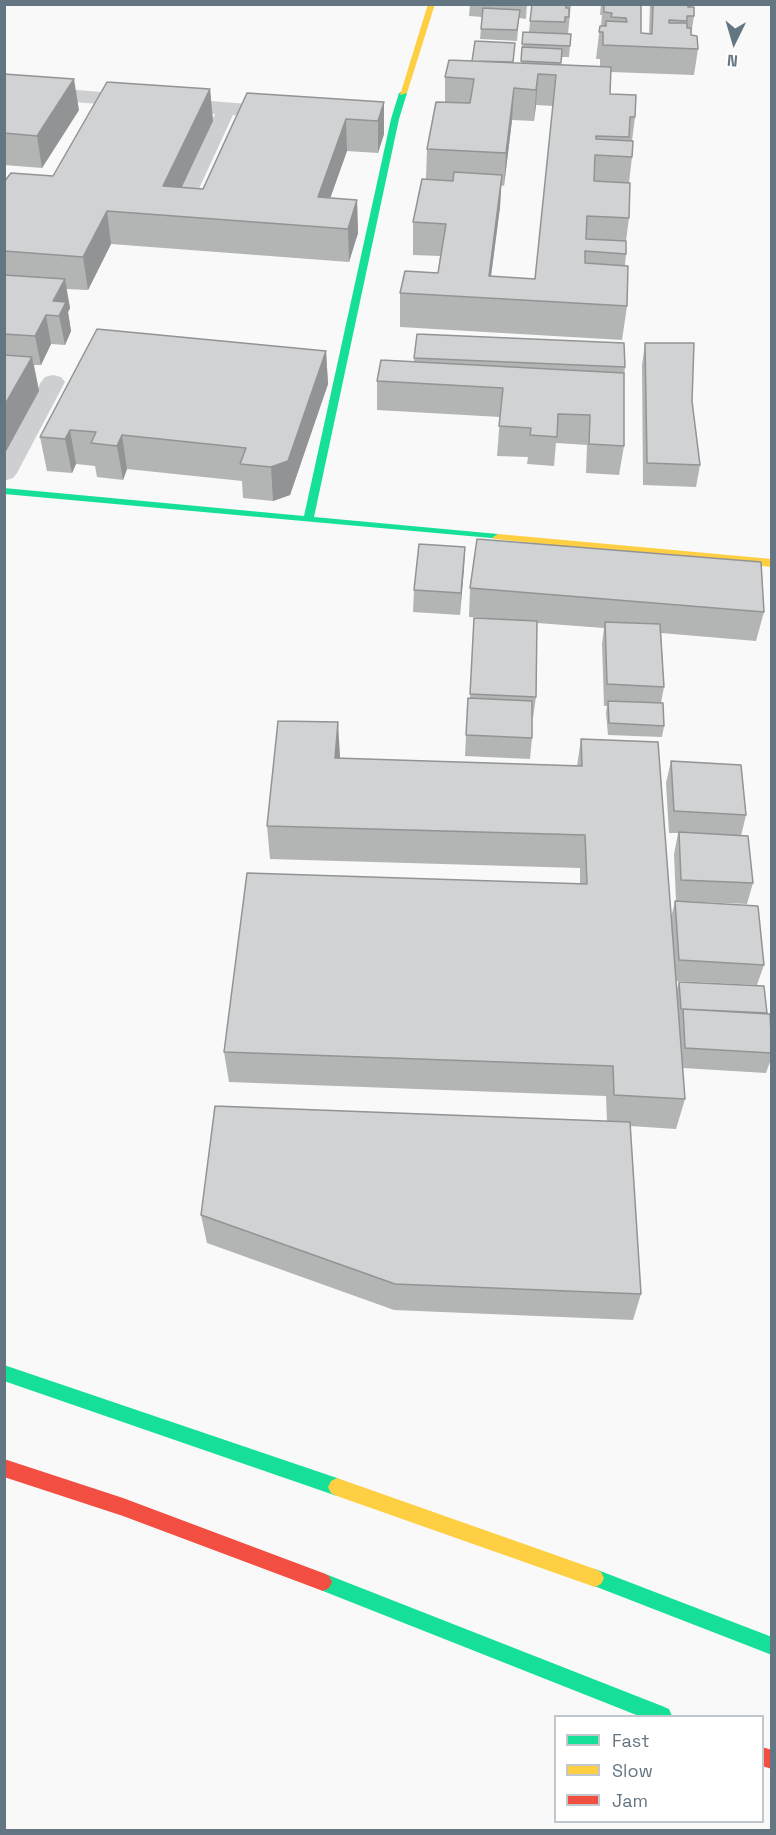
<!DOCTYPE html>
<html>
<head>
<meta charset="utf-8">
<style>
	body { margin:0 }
	#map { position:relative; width:776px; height:1835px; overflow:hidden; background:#f9f9f9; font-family:"Space Grotesk",sans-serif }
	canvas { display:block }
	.frame { position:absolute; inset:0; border:6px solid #657683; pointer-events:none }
	.legend { position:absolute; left:554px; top:1715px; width:210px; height:108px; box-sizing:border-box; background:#fff; border:2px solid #c1c8cd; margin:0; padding:8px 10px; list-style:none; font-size:18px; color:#657683 }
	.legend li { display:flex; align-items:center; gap:12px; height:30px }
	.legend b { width:30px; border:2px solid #c1c8cd }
	.north { position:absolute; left:704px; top:12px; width:60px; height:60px; -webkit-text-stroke:4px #fff; paint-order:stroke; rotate:185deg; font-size:16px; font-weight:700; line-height:24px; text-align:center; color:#657683 }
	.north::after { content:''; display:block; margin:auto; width:21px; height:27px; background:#657683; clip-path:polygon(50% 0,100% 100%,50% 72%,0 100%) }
</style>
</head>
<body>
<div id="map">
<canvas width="776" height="1835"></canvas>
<div class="frame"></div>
<ul class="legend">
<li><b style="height:8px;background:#16e098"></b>Fast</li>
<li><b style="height:8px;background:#ffcf43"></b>Slow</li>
<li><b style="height:8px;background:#f24e42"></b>Jam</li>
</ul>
<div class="north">N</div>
</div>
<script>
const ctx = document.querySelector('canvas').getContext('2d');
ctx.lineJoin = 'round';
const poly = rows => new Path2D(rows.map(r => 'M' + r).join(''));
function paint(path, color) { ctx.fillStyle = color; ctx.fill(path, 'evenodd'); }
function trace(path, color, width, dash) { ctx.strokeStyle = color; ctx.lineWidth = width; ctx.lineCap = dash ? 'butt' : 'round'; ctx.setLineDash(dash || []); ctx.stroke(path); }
paint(poly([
	[4,84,284,107,291,109,294,113,291,117,284,119,233,115,197,193,194,197,187,199,180,197,177,193,215,114,4,96,4,84],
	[53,375,61,377,65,382,17,473,13,478,4,481,4,449,41,382,45,377,53,375]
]), '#cecfd0');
paint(poly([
	[403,91,407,93,399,119,314,517,498,534,503,537,502,539,4,494,4,488,304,516,391,119,399,93,403,91],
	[4,1365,337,1478,343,1481,346,1487,343,1493,337,1496,4,1381,4,1365],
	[595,1569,772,1637,772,1655,589,1584,586,1578,589,1572,595,1569],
	[323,1573,662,1706,669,1709,672,1716,639,1716,323,1591,317,1588,314,1582,317,1576,323,1573]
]), '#16e098');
paint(poly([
	[428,4,435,4,407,93,400,95,428,4],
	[498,534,772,559,772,567,494,539,493,537,498,534],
	[337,1478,595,1569,601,1572,604,1578,601,1584,595,1587,337,1496,331,1493,328,1487,331,1481,337,1478]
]), '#ffcf43');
paint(poly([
	[4,1459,123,1498,323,1573,329,1576,332,1582,329,1588,323,1591,123,1516,4,1477,4,1459],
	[762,1747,772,1750,772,1769,762,1766,762,1747]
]), '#f24e42');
paint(poly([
	[470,4,527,4,526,19,519,18,517,41,480,39,482,17,469,16],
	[532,4,571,4,568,34,571,34,569,57,561,57,560,65,600,67,600,59,596,59,600,26,601,26,602,15,600,15,601,4,641,4,641,33,649,34,650,4,692,4,691,7,694,16,691,35,698,49,694,75,611,72,610,94,635,117,632,141,632,157,629,183,629,218,626,241,626,254,625,265,627,306,622,340,400,327,400,293,438,273,440,256,413,255,413,222,426,179,427,149,445,102,445,77,472,61,515,43,513,63,521,63,523,32,529,32],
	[536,105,553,106,535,279,491,277,500,207,501,185,504,186,512,120,534,121],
	[4,74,79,110,42,168,4,165],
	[210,89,213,121,182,187,203,189,247,93,384,102,384,134,378,153,347,151,330,198,357,200,358,233,349,262,111,244,88,290,66,289,70,308,68,312,71,331,65,345,51,344,41,365,34,365,39,391,4,455,4,182,53,176],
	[645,343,692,401,700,465,696,487,643,485,642,365],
	[326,351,328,384,290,495,273,501,243,498,242,481,127,469,123,480,97,477,95,466,76,464,72,473,47,471,40,437],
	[414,358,625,367,624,379,624,446,619,475,586,473,587,445,556,443,554,466,527,464,528,457,497,456,500,417,377,410,377,381,414,361],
	[465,547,460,615,413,612,414,590],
	[470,588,764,612,756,641,661,633,664,687,661,703,664,726,662,737,608,735,606,713,607,706,604,706,602,644,604,628,537,623,536,697,533,718,532,718,532,738,530,759,465,756,468,698,470,698,474,618,484,618,469,617],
	[581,739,671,918,675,901,764,965,757,985,676,981,677,989,679,982,767,1013,771,1033,771,1059,766,1073,683,1068,685,1099,676,1129,630,1126,641,1294,633,1320,394,1310,207,1243,201,1215,607,1121,606,1096,229,1082,224,1052,580,884,580,868,270,859,267,826,339,758,577,766],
	[671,761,746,815,741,836,753,883,747,904,676,901,674,854,678,833,669,833,666,783]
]), '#b3b5b5');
paint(poly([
	[538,74,536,105,534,121,536,90],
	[74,79,79,110,42,168,37,136],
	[514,88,512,120,504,186,506,153],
	[210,89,213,121,168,216,163,186],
	[384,102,384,134,378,153,378,121],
	[346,119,347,151,320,227,318,197],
	[502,175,500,207,488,298,489,276],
	[357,200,358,233,349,262,348,229],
	[107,211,111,244,88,290,83,257],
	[65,279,70,308,68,312,71,331,65,345,59,316,53,301],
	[46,315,51,344,41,365,35,336],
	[326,351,328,384,290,495,273,501,271,467],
	[32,357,39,391,4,455,4,406],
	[70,430,76,464,72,473,65,439],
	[122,435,127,469,123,480,117,446],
	[465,547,464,569,460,615,461,593],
	[338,722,340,756,336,792,335,758]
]), '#929394');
const building = poly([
	[532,4,566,4,566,8,569,8,569,17,565,17,565,22,530,21,532,4],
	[604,4,641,4,641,33,652,34,653,4,688,4,688,7,694,7,694,16,687,16,687,21,669,20,669,23,687,23,687,28,691,28,691,35,697,36,698,49,603,45,603,32,599,32,600,26,606,26,606,21,627,22,626,18,611,17,612,13,604,12,604,4],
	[483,8,520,10,517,30,481,29,483,8],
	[523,32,571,34,570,46,522,44,523,32],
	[475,41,515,43,513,62,472,61,475,41],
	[522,47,562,49,561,63,521,61,522,47],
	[449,60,611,67,610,94,636,95,635,117,630,117,629,137,596,136,596,139,633,141,632,157,595,155,594,181,630,183,629,218,587,216,586,239,626,241,626,254,585,251,585,263,628,266,627,306,400,293,405,271,438,273,446,224,413,222,422,179,453,181,454,172,502,175,489,276,535,279,556,75,538,74,536,90,514,88,506,153,427,149,436,102,470,103,474,79,445,77,449,60],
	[4,74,74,79,37,136,4,133,4,74],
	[107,82,210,89,163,186,203,189,247,93,384,102,378,121,346,119,318,197,357,200,348,229,107,211,83,257,4,251,4,182,11,173,53,176,107,82],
	[4,275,65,279,53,301,66,302,59,316,46,315,35,336,4,334,4,275],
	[97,329,326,351,288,461,271,467,240,464,246,448,122,435,117,446,91,443,96,432,70,430,65,439,40,437,97,329],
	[417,334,624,343,625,367,414,358,417,334],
	[645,343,694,343,692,401,700,465,647,463,645,343],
	[4,355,32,357,4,406,4,355],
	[381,360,624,373,624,446,589,444,590,415,558,414,557,437,530,435,531,428,499,426,503,388,377,381,381,360],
	[477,539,761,562,764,612,470,588,477,539],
	[419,544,465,547,461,593,414,590,419,544],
	[474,618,537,621,536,697,470,694,474,618],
	[605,622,660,624,664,687,607,684,605,622],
	[468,698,532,701,532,738,466,735,468,698],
	[608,701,663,703,664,726,609,723,608,701],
	[278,721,338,722,335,758,582,766,581,739,658,742,685,1099,614,1095,613,1066,224,1052,247,873,587,884,585,835,267,826,278,721],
	[671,761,741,765,746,815,674,811,671,761],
	[679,832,748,836,753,883,681,880,679,832],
	[675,901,758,906,764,965,679,960,675,901],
	[679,982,764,986,767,1013,681,1009,679,982],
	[683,1009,770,1014,771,1033,771,1053,685,1048,683,1009],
	[215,1106,630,1122,641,1294,395,1284,201,1215,215,1106]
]);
paint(building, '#d0d2d3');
trace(building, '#929394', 1.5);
</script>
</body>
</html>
